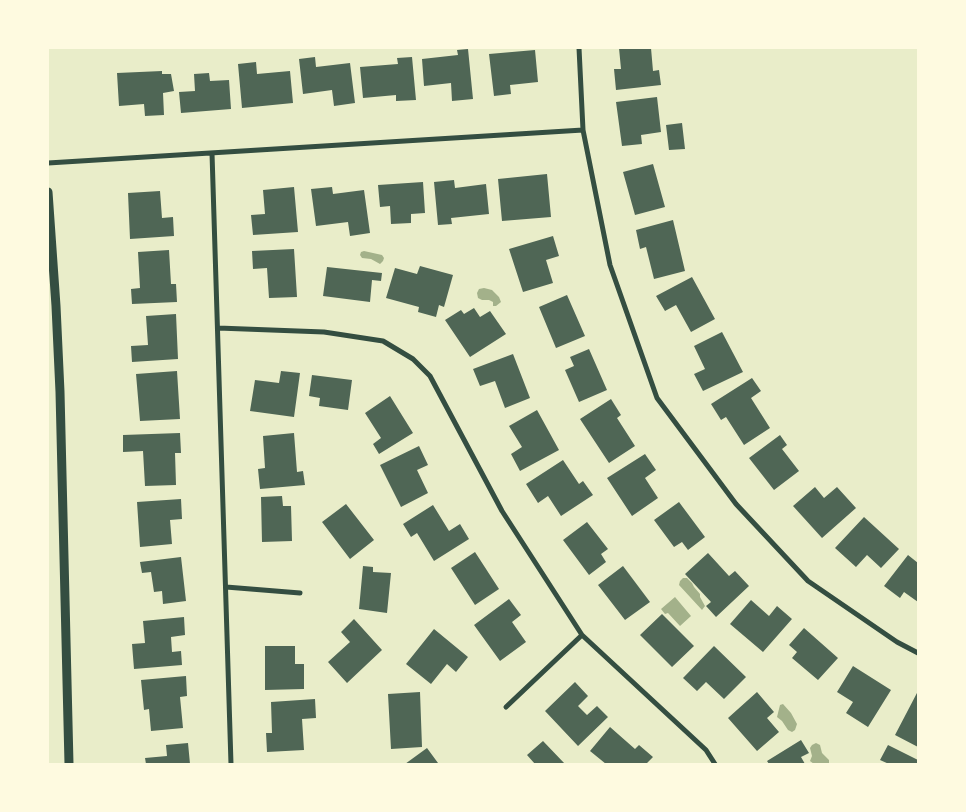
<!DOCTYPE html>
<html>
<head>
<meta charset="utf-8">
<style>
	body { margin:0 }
	#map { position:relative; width:966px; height:812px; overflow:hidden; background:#e9edc9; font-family:"Archivo Narrow",sans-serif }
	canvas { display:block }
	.frame { position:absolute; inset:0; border:49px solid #fefae0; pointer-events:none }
</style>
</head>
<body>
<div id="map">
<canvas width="966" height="812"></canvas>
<div class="frame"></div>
</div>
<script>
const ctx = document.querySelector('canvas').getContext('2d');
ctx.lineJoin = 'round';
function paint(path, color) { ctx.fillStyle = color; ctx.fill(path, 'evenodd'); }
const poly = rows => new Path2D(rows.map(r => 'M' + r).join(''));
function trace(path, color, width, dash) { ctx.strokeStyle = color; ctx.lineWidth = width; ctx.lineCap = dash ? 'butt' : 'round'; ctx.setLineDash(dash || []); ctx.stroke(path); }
paint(poly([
	[364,251,382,255,384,258,383,261,380,264,371,259,362,258,360,255,361,252],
	[484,288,492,290,499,297,501,302,496,306,493,306,493,302,489,300,482,300,478,298,477,293,479,289],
	[683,578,687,578,692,583,694,587,700,594,700,597,705,606,702,610,679,585,680,581],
	[675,597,691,616,680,626,668,613,665,614,661,609],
	[783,704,791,713,797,724,795,730,792,732,788,730,782,721,777,717,780,705],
	[816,743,820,745,822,753,829,760,829,764,814,764,810,761,812,756,810,748,812,745]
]), '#a3b18a');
paint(poly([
	[619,48,651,48,653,71,659,70,661,85,616,90,614,69,621,69],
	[468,49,473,99,452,101,451,83,424,86,422,59,458,55,457,50],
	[535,50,538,82,510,85,511,94,494,96,489,54],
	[315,57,316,67,350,63,355,103,334,106,332,90,303,94,299,59],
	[412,57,416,100,396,101,396,95,363,98,360,67,398,64,397,58],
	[256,62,257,74,290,71,293,103,242,108,238,64],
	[162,71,162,74,171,74,174,91,163,93,164,115,145,116,144,104,119,106,117,73],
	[209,73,210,81,229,80,231,109,181,113,179,92,195,91,194,74],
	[657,97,661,132,641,135,642,144,622,146,616,102],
	[682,123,685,149,669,150,666,125],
	[653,164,665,207,635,215,623,172],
	[547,174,551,217,502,221,498,179],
	[454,180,455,188,486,184,489,214,451,218,452,224,438,225,434,182],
	[423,182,425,213,411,214,411,223,391,224,390,206,380,207,378,185],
	[294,187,298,232,253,235,251,215,265,214,263,190],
	[332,187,333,194,364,190,370,233,350,236,348,222,316,226,311,189],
	[160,191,162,218,173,217,174,236,130,239,128,193],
	[673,220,685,271,654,279,646,247,640,249,636,230],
	[553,236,559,256,546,260,553,283,523,292,509,249],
	[294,249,297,297,269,298,267,268,253,269,252,251],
	[169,250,171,284,176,284,177,302,132,304,131,289,140,288,138,252],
	[420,266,453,275,444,307,439,305,436,317,418,312,419,307,386,298,395,268,417,274],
	[327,267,382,273,381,281,372,280,370,302,323,296],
	[692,277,715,319,691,332,676,305,665,311,656,296],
	[567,295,585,336,556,348,539,307],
	[474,308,480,317,490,311,506,334,470,357,445,320,461,310,464,314],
	[176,314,178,359,132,362,131,346,148,345,146,316],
	[722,332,743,372,703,391,694,374,705,369,694,346],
	[589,349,607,390,579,402,565,370,574,366,570,357],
	[513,354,530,398,505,408,495,381,480,386,473,369],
	[177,371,180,419,140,421,136,374],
	[281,371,300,373,294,417,250,411,255,380,279,383],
	[312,375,352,380,348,410,319,406,320,398,309,396],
	[752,378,761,391,751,398,770,428,744,445,726,417,721,420,711,404],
	[390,396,413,433,379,454,373,444,381,438,365,413],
	[611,399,621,415,617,418,635,446,609,463,580,419],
	[537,410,559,450,520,471,511,454,522,447,509,426],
	[180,433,181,453,175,453,176,485,145,486,143,451,123,452,123,435],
	[294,433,297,472,303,471,305,485,260,489,258,469,265,468,263,436],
	[780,435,787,445,782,449,799,471,774,490,749,458],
	[419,446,428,465,417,470,428,493,401,507,380,465],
	[645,454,656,470,645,478,658,498,632,516,607,478],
	[563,460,579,484,583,481,593,495,561,516,548,496,538,503,526,484],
	[815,487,824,498,837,487,856,508,822,538,793,506],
	[282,496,283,506,291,506,292,541,262,542,261,497],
	[181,499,182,519,170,520,172,544,140,547,137,502],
	[679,502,705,537,688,550,682,542,674,547,654,520],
	[346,504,374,540,350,559,322,522],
	[433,505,449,531,460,524,469,539,434,561,417,533,411,537,403,524],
	[864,517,899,549,881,568,867,555,856,567,835,548],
	[587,522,608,549,601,554,606,562,589,575,563,540],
	[475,552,499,589,475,605,451,568],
	[708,553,729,576,735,571,749,586,716,617,706,606,711,602,685,574],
	[908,555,918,563,918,602,904,592,900,598,884,586],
	[181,557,186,601,163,604,162,591,154,592,151,572,142,573,140,562],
	[363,566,373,567,373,572,391,573,387,613,359,609],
	[623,566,650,602,625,620,598,585],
	[509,599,521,615,512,622,526,642,500,661,474,625],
	[751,600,769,616,777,606,792,619,763,652,730,624],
	[662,614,694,646,672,667,640,635],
	[184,617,185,635,171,637,172,652,181,651,182,665,134,669,132,644,145,643,143,621],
	[354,619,382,650,347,683,328,662,350,642,341,632],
	[804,628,838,658,818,680,792,658,797,652,789,645],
	[434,629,468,657,456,672,447,664,431,684,406,664],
	[265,646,295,646,295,664,304,664,304,689,265,690],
	[714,646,746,677,724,699,706,682,697,691,683,678],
	[853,666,891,690,868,727,846,713,853,702,837,692],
	[186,676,187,696,180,697,183,728,151,731,149,709,144,710,141,680],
	[575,682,588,696,578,706,587,715,597,706,608,717,578,746,545,711],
	[918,691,918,747,895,735],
	[420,692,422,747,391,749,388,694],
	[757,692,774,712,767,718,779,732,757,751,728,718],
	[315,699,316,718,302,719,304,750,267,752,266,733,272,733,271,702],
	[610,727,635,749,639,745,653,757,646,764,606,764,590,751],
	[801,740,809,753,801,757,805,764,769,764,767,761],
	[543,741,565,764,535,764,527,755],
	[188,743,190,764,146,764,145,758,167,756,166,745],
	[888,745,918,760,918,764,889,764,880,760],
	[427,748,438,763,436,764,405,764]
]), '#4f6655');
trace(poly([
	[579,48,583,130,610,265,657,398,736,504,808,581,897,642,918,653],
	[212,153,231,764],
	[48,163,583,130],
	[218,328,324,332,383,341,413,359,430,376,502,511,582,635,706,750,715,764],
	[226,587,300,593],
	[506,707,582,635]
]), '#344e41', 5);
trace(poly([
	[48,192,56,306,60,392,69,764]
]), '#344e41', 9);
</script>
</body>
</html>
